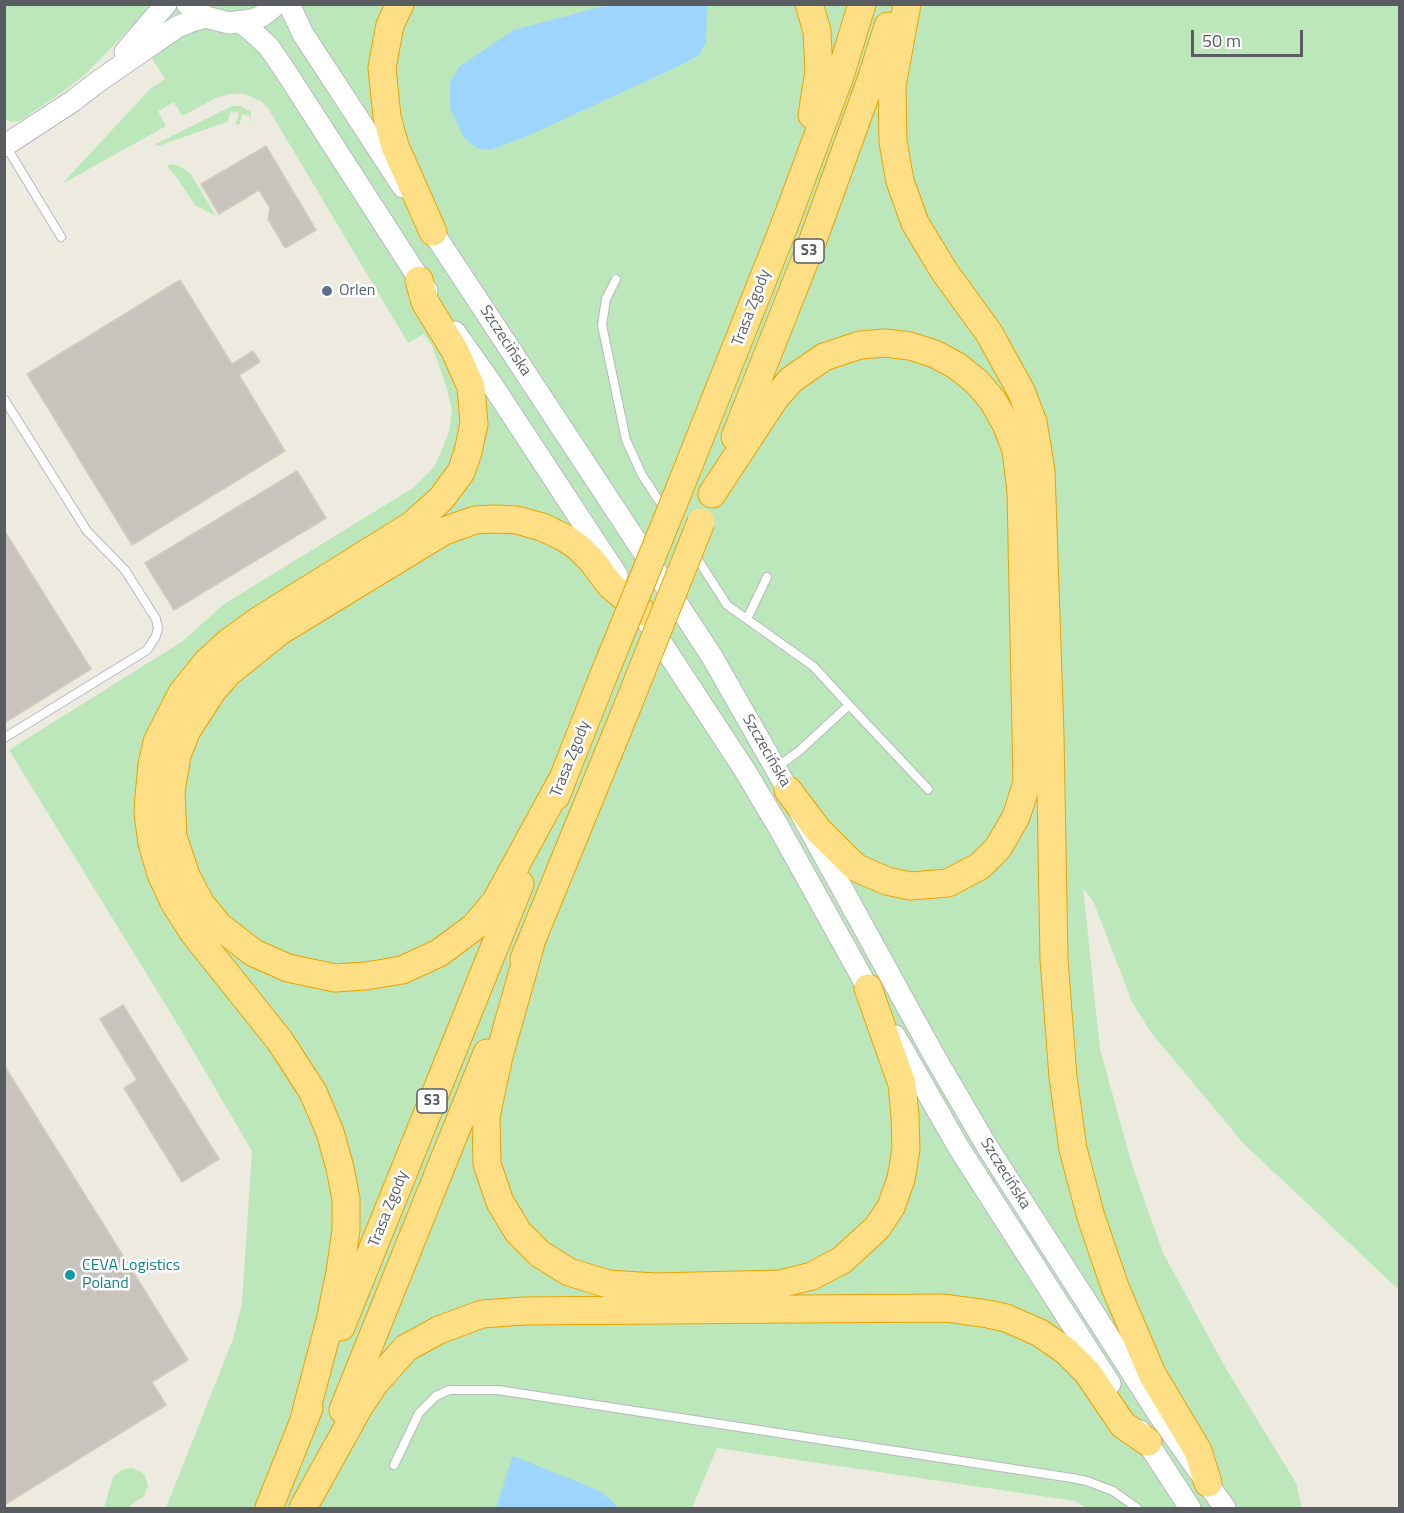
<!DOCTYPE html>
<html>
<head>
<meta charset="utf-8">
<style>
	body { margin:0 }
	#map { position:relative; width:1404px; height:1513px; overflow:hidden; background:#edeae0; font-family:"Titillium Web",sans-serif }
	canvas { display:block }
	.frame { position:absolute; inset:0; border:6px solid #595d62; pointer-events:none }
	.scale { position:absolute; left:1191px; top:30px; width:112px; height:27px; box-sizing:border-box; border:3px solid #595d62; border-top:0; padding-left:8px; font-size:18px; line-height:21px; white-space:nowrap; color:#595d62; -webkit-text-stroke:4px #fff; paint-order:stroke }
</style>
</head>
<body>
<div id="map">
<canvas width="1404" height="1513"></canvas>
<div class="frame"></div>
<div class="scale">50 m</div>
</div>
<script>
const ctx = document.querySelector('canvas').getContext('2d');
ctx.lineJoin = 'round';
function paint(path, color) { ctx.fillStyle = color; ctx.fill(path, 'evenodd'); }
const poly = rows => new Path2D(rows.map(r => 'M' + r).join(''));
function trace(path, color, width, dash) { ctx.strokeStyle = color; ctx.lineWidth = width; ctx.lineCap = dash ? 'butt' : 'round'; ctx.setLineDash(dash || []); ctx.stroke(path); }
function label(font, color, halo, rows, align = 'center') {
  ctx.font = font + ' "Titillium Web",sans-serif'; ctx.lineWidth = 5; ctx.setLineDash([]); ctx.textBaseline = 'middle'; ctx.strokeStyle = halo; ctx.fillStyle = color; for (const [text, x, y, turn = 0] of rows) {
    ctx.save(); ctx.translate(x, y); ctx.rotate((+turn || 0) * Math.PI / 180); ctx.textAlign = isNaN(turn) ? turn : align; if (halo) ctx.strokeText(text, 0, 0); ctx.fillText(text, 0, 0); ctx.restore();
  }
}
paint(poly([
	[4,5,1399,5,1399,1290,1243,1143,1150,1031,1132,1002,1094,903,1083,888,1100,1049,1132,1165,1163,1253,1225,1367,1296,1483,1302,1508,1087,1508,1075,1501,717,1448,692,1508,166,1508,233,1339,242,1303,252,1151,175,1020,9,750,183,641,224,604,413,488,435,466,449,432,452,411,447,389,432,346,424,334,408,343,268,108,261,101,244,94,230,94,216,98,182,116,174,102,158,111,166,126,62,184,150,89,165,79,132,26,87,73,65,90,22,120,12,122,5,119],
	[232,106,240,106,251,112,250,128,250,116,242,114,240,124,237,125,236,123,239,113,231,111,228,121,224,123,158,146,155,146,156,144],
	[170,164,179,166,190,173,216,216,195,205,177,178,167,166],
	[132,1468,141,1472,145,1476,148,1486,144,1496,127,1508,104,1508,113,1477,121,1470]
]), '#bbe7bb');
paint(poly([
	[608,5,707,5,706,43,699,55,683,64,532,134,490,150,477,148,464,138,450,108,450,83,459,67,514,30],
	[513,1456,600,1491,614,1503,618,1508,496,1508]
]), '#9ed5ff');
const building = poly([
	[266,146,316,230,285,248,268,219,270,208,259,190,219,214,201,184,266,146],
	[180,280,232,364,253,351,260,362,239,375,285,451,132,545,27,374,180,280],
	[297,471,326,518,174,610,145,563,297,471],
	[4,530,91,669,4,723,4,530],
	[123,1005,219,1159,182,1182,124,1088,137,1080,100,1019,123,1005],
	[4,1065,188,1360,152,1382,166,1405,4,1505,4,1065]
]);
paint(building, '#c8c4bd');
trace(building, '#d2ccbe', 1.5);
const lane = poly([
	[6,146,61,237],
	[616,279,606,299,602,325,626,440,642,475,665,510],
	[4,399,87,531,125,570,156,619,158,628,156,636,147,650,4,738],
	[695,555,727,605,813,666,849,705],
	[747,619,767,577],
	[777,767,799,751,849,705,928,789],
	[394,1465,419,1413,436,1396,449,1390,498,1390,1072,1478,1087,1481,1113,1491,1137,1508]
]);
const secondary = poly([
	[187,4,206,17,229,23,251,20,262,16,277,4],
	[289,4,303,34,403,187],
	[240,22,253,32,269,47,286,72,427,291],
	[125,52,166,4],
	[4,146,73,101,96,83,177,27,189,22,206,17],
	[425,220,711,655,788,790,936,1059,988,1148,1159,1415,1225,1508],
	[455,332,491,383,617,575],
	[649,624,744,769,778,826,875,1001],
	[895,1036,959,1148,1110,1384],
	[1140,1431,1190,1508]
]);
const highway = poly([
	[400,4,390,25,382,68,387,117,395,146,433,232],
	[809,4,817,31,819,72,812,115],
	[907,4,892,86,893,142,900,181,915,223,944,271,989,333,1021,391,1033,422,1041,470,1050,735,1054,959,1063,1077,1073,1149,1091,1217,1115,1287,1152,1374,1198,1451,1208,1483],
	[735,437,813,240,872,77,888,26],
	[679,490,783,229,840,76,862,4],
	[712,494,775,398,792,379,824,357,860,345,885,343,910,346,935,354,957,366,977,382,993,401,1006,424,1016,450,1021,491,1027,783,1016,817,998,848,980,866,948,883,910,886,887,881,857,868,846,858,818,830,788,790],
	[562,780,496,901,474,927,439,953,402,970,366,976,335,978,288,968,254,953,219,926,201,904,187,878,173,837,171,791,177,755,187,730,213,690,229,672,280,631,444,531,475,520,495,519,517,520,542,527,565,538,578,547,592,561,611,586,642,612],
	[556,796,603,677],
	[531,943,499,1056,486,1117,487,1164,500,1202,518,1232,540,1254,569,1272,608,1284,655,1287,780,1284,812,1276,842,1260,877,1228,891,1207,901,1179,906,1149,905,1116,902,1084,868,988],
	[524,959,626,710],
	[341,1327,520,884],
	[343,1410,487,1053],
	[303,1423,330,1321,340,1272,346,1230,346,1199,340,1168,330,1132,313,1092,280,1041,193,932,174,902,161,874,152,843,148,813,149,796,152,765,157,742,182,693,207,662,229,642,258,621,412,525,441,499,461,472,468,452,474,424,471,387,455,351,425,302,419,280],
	[269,1508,309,1408],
	[303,1508,359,1407,375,1383,406,1348,439,1330,482,1314,524,1311,945,1308,988,1314,1006,1318,1040,1333,1066,1351,1087,1372,1123,1425,1148,1442]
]);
trace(lane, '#b6b9be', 10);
trace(secondary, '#b6bac0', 23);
trace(highway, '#eda200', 29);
trace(lane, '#fff', 8);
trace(secondary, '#fff', 21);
trace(highway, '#ffdf85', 27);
const highwayBridge = poly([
	[603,677,679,490],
	[626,710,701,522]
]);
trace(highwayBridge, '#eda200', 29, []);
trace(highwayBridge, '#ffdf85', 27);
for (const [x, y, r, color] of [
	[327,291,6,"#5c6f8a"],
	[70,1275,6,"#0f9aa8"]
]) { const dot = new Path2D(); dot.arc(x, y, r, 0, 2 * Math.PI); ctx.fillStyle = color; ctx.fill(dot); trace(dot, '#fff', 2); }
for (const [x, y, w] of [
	[809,251,30],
	[432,1101,30]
]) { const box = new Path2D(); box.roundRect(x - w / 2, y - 12, w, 24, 4.5); ctx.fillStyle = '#fff'; ctx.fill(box); trace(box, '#595d62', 1.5); }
label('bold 15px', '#595d62', null, [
	["S3",809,251],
	["S3",432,1101]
]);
label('16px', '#4e5e75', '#fff', [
	["Orlen",339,291]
], 'left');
label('16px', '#595d62', '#fff', [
	["Trasa Zgody",752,308,-69],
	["Szczecińska",505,341,57],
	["Szczecińska",766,751,60],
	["Trasa Zgody",571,759,-68],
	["Szczecińska",1005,1174,58],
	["Trasa Zgody",389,1209,-68]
]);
label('16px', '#0d838f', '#fff', [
	["CEVA Logistics",82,1266],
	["Poland",82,1284]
], 'left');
</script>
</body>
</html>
